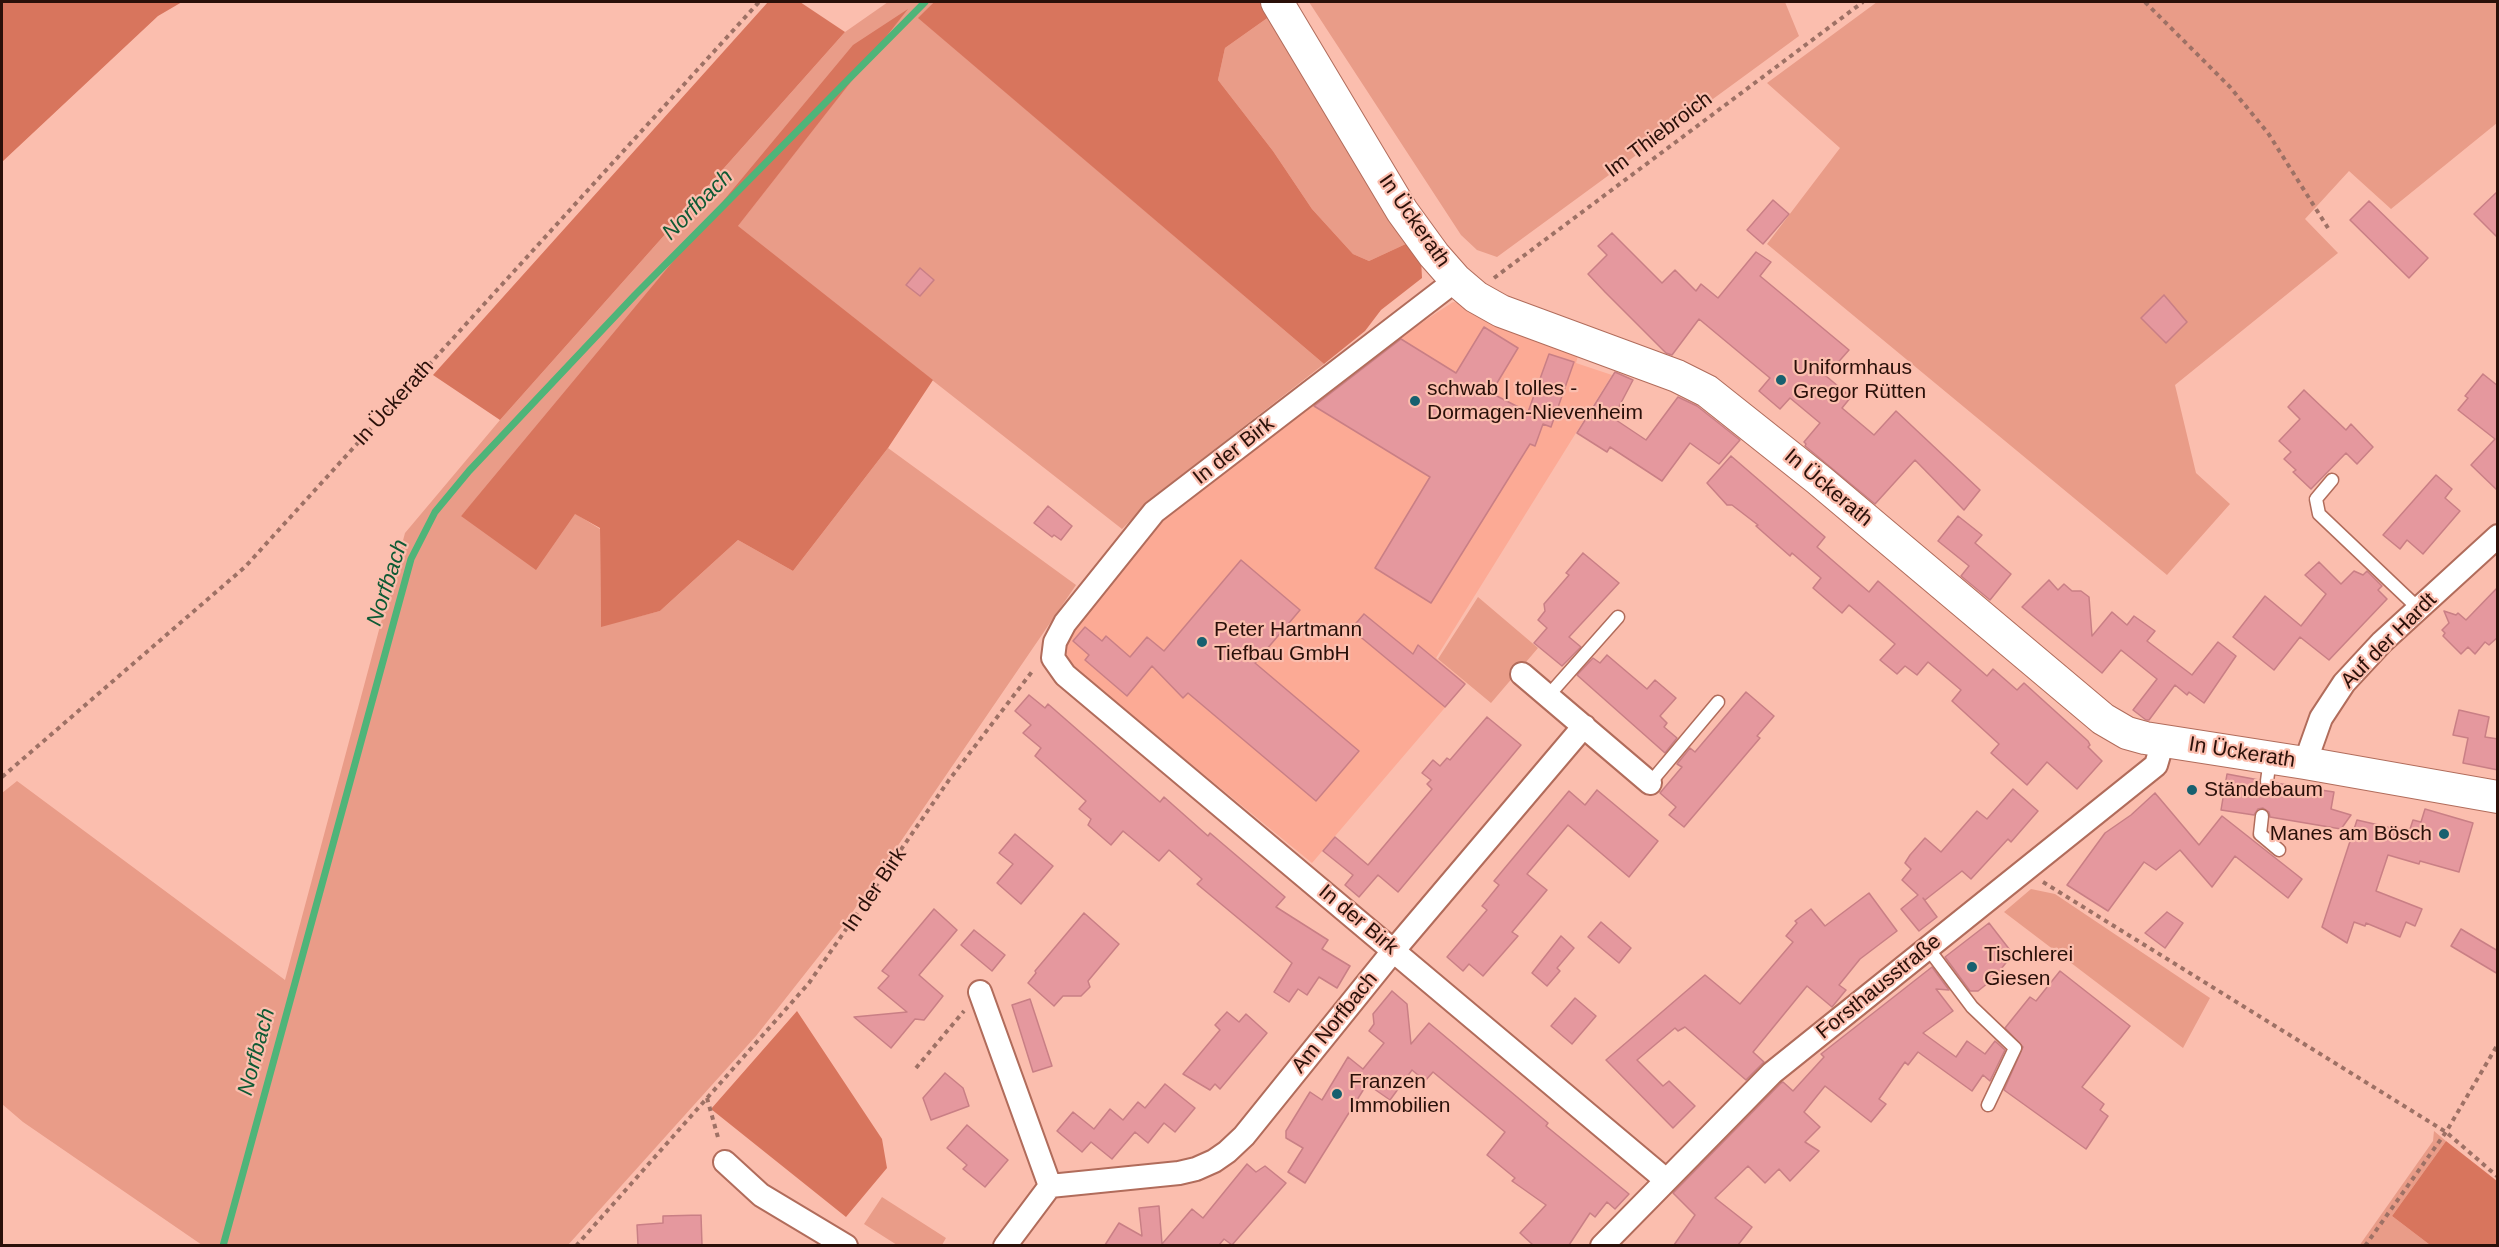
<!DOCTYPE html>
<html>
<head>
<meta charset="utf-8">
<style>
	body { margin:0 }
	#map { position:relative; width:2499px; height:1247px; overflow:hidden; background:#fbbeae; font-family:Arial,sans-serif }
	canvas { display:block }
	.frame { position:absolute; inset:0; border:3px solid #2a1009; pointer-events:none }
</style>
</head>
<body>
<div id="map">
<canvas width="2499" height="1247"></canvas>
<div class="frame"></div>
</div>
<script>
const ctx = document.querySelector('canvas').getContext('2d');
ctx.lineJoin = 'round';
function paint(path, color) { ctx.fillStyle = color; ctx.fill(path, 'evenodd'); }
const poly = rows => new Path2D(rows.map(r => 'M' + r).join(''));
function trace(path, color, width, dash) { ctx.strokeStyle = color; ctx.lineWidth = width; ctx.lineCap = dash ? 'butt' : 'round'; ctx.setLineDash(dash || []); ctx.stroke(path); }
function label(font, color, halo, rows, align = 'center') {
  ctx.font = font + ' Arial,sans-serif'; ctx.lineWidth = 4.5; ctx.setLineDash([]); ctx.textBaseline = 'middle'; ctx.strokeStyle = halo; ctx.fillStyle = color; for (const [text, x, y, turn = 0] of rows) {
    ctx.save(); ctx.translate(x, y); ctx.rotate((+turn || 0) * Math.PI / 180); ctx.textAlign = isNaN(turn) ? turn : align; if (halo) ctx.strokeText(text, 0, 0); ctx.fillText(text, 0, 0); ctx.restore();
  }
}
paint(poly([
	[1453,302,1460,303,1579,352,1576,363,1612,375,1436,658,1466,683,1312,863,1070,665,1065,654,1064,644,1159,524,1403,335]
]), '#fcaa95');
paint(poly([
	[888,2,934,2,919,18,1324,364,1156,495,1122,529,737,227,906,11,461,516,576,514,600,529,601,626,660,611,738,540,793,571,888,448,1076,585,845,923,756,1036,568,1245,202,1245,23,1122,2,1104,2,793,17,781,285,980,405,533,500,420,845,32],
	[1309,2,1785,2,1799,36,1497,257,1477,250,1461,235],
	[1877,2,2497,2,2497,123,2391,209,2349,171,2305,219,2338,253,2175,385,2196,473,2230,504,2167,575,1767,244,1840,148,1767,83],
	[1273,14,1410,242,1369,261,1353,254,1312,209,1273,151,1218,80,1225,48],
	[1478,597,1538,648,1491,703,1438,659],
	[2031,889,2055,894,2210,998,2183,1048,2004,912],
	[2434,1131,2446,1141,2392,1216,2430,1245,2359,1246,2433,1141],
	[882,1197,946,1238,942,1245,897,1245,864,1224]
]), '#e99c88');
paint(poly([
	[2,2,182,2,158,16,2,162],
	[768,2,800,2,845,32,500,420,433,375],
	[934,2,1266,2,1273,14,1225,48,1218,80,1273,151,1312,209,1353,254,1369,261,1410,242,1421,258,1422,278,1381,310,1365,331,1324,364,918,18],
	[908,9,738,226,933,380,888,448,793,571,738,540,660,611,601,627,600,528,575,514,536,570,461,516,853,45],
	[797,1011,882,1139,887,1168,846,1217,711,1109],
	[2446,1141,2497,1181,2497,1245,2430,1245,2392,1216]
]), '#d8755d');
trace(poly([
	[223,1246,411,559,435,512,469,471,635,295,925,2]
]), '#4fb479', 7);
const building = poly([
	[2498,191,2498,238,2474,214,2498,191],
	[1773,200,1789,214,1763,244,1747,230,1773,200],
	[2369,201,2428,258,2409,278,2350,220,2369,201],
	[1612,233,1662,283,1675,270,1696,291,1701,284,1718,298,1756,252,1771,262,1760,276,1849,350,1826,376,1851,397,1842,408,1874,435,1896,411,1980,490,1964,510,1915,460,1875,504,1805,446,1806,444,1804,442,1820,423,1790,398,1780,409,1759,391,1770,378,1699,319,1672,355,1666,353,1605,292,1588,274,1607,255,1598,246,1612,233],
	[920,268,934,280,920,296,906,285,920,268],
	[2164,295,2187,322,2166,343,2141,318,2164,295],
	[1484,327,1518,348,1491,393,1528,412,1549,354,1574,362,1551,427,1543,424,1535,446,1530,444,1431,603,1375,568,1430,477,1314,406,1401,339,1456,373,1484,327],
	[1615,372,1633,380,1613,418,1646,440,1678,397,1697,406,1740,440,1719,464,1690,443,1662,481,1610,447,1607,452,1577,433,1615,372],
	[2483,374,2498,386,2498,491,2471,465,2495,439,2458,410,2468,398,2465,396,2483,374],
	[2304,390,2346,430,2351,424,2373,447,2357,464,2346,453,2311,489,2293,472,2296,470,2284,459,2291,452,2279,441,2300,419,2288,407,2304,390],
	[1731,456,1825,537,1817,547,1869,592,1878,581,1987,676,1993,669,2017,690,2024,683,2088,741,2090,745,2088,747,2102,761,2077,789,2047,762,2027,785,1991,753,1999,744,1952,701,1961,690,1928,662,1917,675,1905,666,1897,674,1880,660,1895,644,1849,605,1842,613,1813,588,1821,578,1792,553,1790,556,1756,526,1758,525,1732,505,1727,505,1707,483,1731,456],
	[2436,475,2452,489,2445,498,2460,511,2423,554,2407,540,2400,549,2383,535,2436,475],
	[1048,506,1072,526,1061,540,1054,535,1052,537,1034,523,1048,506],
	[1958,516,1982,535,1975,543,2011,574,1990,600,1961,576,1969,566,1938,541,1958,516],
	[1583,553,1619,583,1569,637,1581,647,1562,666,1534,643,1547,628,1538,620,1545,611,1544,604,1569,575,1566,573,1583,553],
	[1241,560,1300,610,1255,663,1359,751,1316,801,1188,693,1183,698,1152,666,1127,696,1085,660,1089,655,1073,641,1085,627,1102,641,1106,636,1130,657,1147,637,1164,651,1241,560],
	[2319,562,2341,584,2354,571,2363,575,2367,571,2382,586,2378,590,2387,599,2329,660,2300,637,2274,670,2233,637,2265,596,2301,626,2326,594,2305,575,2319,562],
	[2049,580,2058,590,2064,584,2072,591,2081,591,2089,597,2092,636,2112,612,2127,625,2134,616,2155,631,2147,641,2192,675,2218,642,2236,656,2204,703,2189,692,2187,695,2175,685,2149,720,2146,720,2133,710,2157,679,2121,650,2102,673,2022,607,2049,580],
	[2498,587,2498,637,2489,645,2485,642,2475,654,2468,647,2461,654,2443,636,2445,633,2442,630,2449,623,2444,611,2456,615,2458,613,2466,620,2498,587],
	[1364,614,1413,654,1418,645,1465,684,1445,707,1351,629,1364,614],
	[1607,655,1647,689,1655,680,1676,698,1660,716,1667,723,1664,727,1677,738,1665,753,1577,675,1593,658,1600,663,1607,655],
	[1746,692,1774,716,1757,736,1760,738,1684,827,1669,815,1676,807,1660,793,1682,767,1677,764,1690,748,1695,752,1746,692],
	[1029,695,1045,708,1048,704,1160,802,1164,797,1208,836,1210,833,1285,897,1276,907,1328,940,1322,949,1350,966,1337,988,1319,977,1307,995,1298,989,1289,1002,1274,992,1292,963,1197,884,1202,879,1169,850,1159,861,1123,831,1111,845,1088,825,1091,819,1079,809,1086,801,1035,756,1041,748,1023,733,1031,725,1015,711,1029,695],
	[2459,710,2489,717,2485,737,2498,739,2498,770,2463,763,2468,738,2453,735,2459,710],
	[1487,717,1521,745,1398,892,1378,875,1359,897,1345,885,1353,875,1323,851,1335,837,1368,865,1432,789,1427,784,1431,780,1422,773,1433,760,1440,766,1447,758,1450,760,1487,717],
	[2227,774,2259,780,2260,785,2265,789,2271,788,2275,783,2334,792,2331,809,2351,815,2341,829,2270,817,2269,812,2263,808,2258,809,2254,815,2221,810,2227,774],
	[2013,789,2038,811,2011,842,2008,839,1971,879,1962,871,1925,900,1923,898,1937,917,1919,931,1901,909,1918,895,1902,880,1911,869,1905,863,1910,855,1925,838,1941,852,1977,811,1987,819,2013,789],
	[1597,790,1658,841,1629,877,1568,825,1527,874,1547,890,1512,932,1518,936,1483,976,1469,964,1463,971,1447,957,1487,910,1482,906,1499,885,1494,881,1569,791,1585,805,1597,790],
	[2155,793,2199,845,2222,816,2302,879,2288,898,2235,856,2212,887,2180,850,2156,870,2144,862,2108,911,2067,885,2105,833,2131,815,2155,793],
	[2425,809,2473,823,2459,872,2420,861,2419,864,2388,855,2376,891,2422,909,2415,926,2406,922,2400,937,2366,923,2365,926,2354,922,2347,943,2322,927,2357,820,2409,832,2413,820,2421,822,2425,809],
	[1015,834,1053,866,1021,904,997,883,1013,864,999,853,1015,834],
	[1869,893,1897,931,1860,959,1839,985,1846,990,1832,1007,1807,986,1753,1052,1764,1062,1746,1080,1685,1027,1678,1031,1675,1028,1637,1060,1663,1086,1669,1081,1695,1106,1673,1128,1606,1060,1705,975,1740,1004,1793,942,1786,936,1797,923,1795,921,1811,909,1825,926,1869,893],
	[934,909,957,930,919,975,943,996,924,1020,915,1019,891,1048,854,1017,907,1012,878,988,889,976,882,971,934,909],
	[2167,912,2183,923,2165,948,2145,933,2167,912],
	[1084,913,1119,944,1088,981,1090,987,1081,996,1063,996,1054,1006,1028,983,1036,973,1035,971,1084,913],
	[1601,922,1631,948,1619,963,1588,937,1601,922],
	[1989,923,2013,954,1993,979,1978,991,1970,991,1945,957,1989,923],
	[2461,929,2498,951,2498,974,2451,946,2461,929],
	[974,930,1005,955,992,971,961,945,974,930],
	[1561,936,1574,948,1557,968,1560,971,1547,986,1532,973,1561,936],
	[1932,967,1949,990,1936,989,1953,1011,1923,1033,1956,1057,1967,1041,1985,1054,1995,1041,2005,1050,1990,1081,1983,1075,1972,1091,1918,1052,1908,1065,1905,1062,1879,1099,1886,1104,1871,1122,1825,1086,1804,1112,1820,1127,1805,1142,1819,1151,1790,1181,1779,1169,1765,1183,1748,1166,1715,1198,1752,1227,1738,1245,1674,1245,1695,1215,1673,1193,1781,1083,1783,1082,1793,1091,1824,1057,1821,1054,1932,967],
	[2060,971,2130,1026,2082,1087,2104,1104,2100,1110,2108,1116,2086,1149,2004,1090,2023,1047,2005,1028,2030,997,2036,1001,2060,971],
	[1392,991,1407,1004,1411,1044,1429,1023,1548,1123,1546,1126,1629,1194,1615,1209,1607,1202,1595,1217,1590,1213,1569,1245,1533,1245,1520,1233,1546,1205,1512,1181,1515,1178,1487,1155,1505,1132,1433,1072,1425,1081,1412,1070,1390,1100,1367,1084,1305,1183,1288,1172,1303,1148,1286,1138,1286,1131,1310,1092,1322,1100,1348,1057,1363,1069,1384,1043,1369,1031,1374,1024,1373,1014,1392,991],
	[1575,998,1596,1016,1572,1044,1551,1026,1575,998],
	[1030,999,1052,1066,1033,1072,1012,1005,1030,999],
	[1227,1012,1239,1022,1246,1014,1267,1033,1220,1089,1215,1084,1210,1090,1183,1074,1220,1030,1215,1025,1227,1012],
	[945,1073,963,1088,969,1106,931,1120,923,1098,945,1073],
	[1165,1084,1195,1108,1175,1132,1164,1123,1148,1143,1135,1132,1112,1159,1091,1142,1082,1152,1057,1131,1073,1112,1094,1129,1110,1109,1123,1120,1138,1102,1145,1108,1165,1084],
	[967,1125,1008,1160,985,1187,963,1169,967,1165,947,1148,967,1125],
	[1247,1164,1256,1172,1265,1166,1286,1183,1232,1245,1224,1239,1219,1245,1105,1245,1119,1223,1142,1236,1139,1208,1159,1206,1162,1244,1192,1209,1203,1218,1247,1164],
	[701,1215,702,1245,638,1245,637,1225,663,1223,663,1216,701,1215]
]);
paint(building, '#e5989e');
trace(building, '#c97f85', 1.5);
const lane = poly([
	[2332,480,2316,499,2319,514,2419,609],
	[1548,696,1618,617],
	[2267,781,2270,759],
	[1650,783,1718,702],
	[2262,816,2260,834,2279,850],
	[1927,947,1972,1007,2015,1048,1988,1105]
]);
const street = poly([
	[1456,280,1154,512,1065,623,1055,642,1053,658,1065,675,1666,1180],
	[1522,674,1650,783],
	[2305,763,2321,718,2344,683,2382,642,2498,536],
	[980,992,1050,1186],
	[725,1162,761,1195,846,1246],
	[1005,1246,1050,1186,1179,1173,1196,1169,1214,1161,1227,1152,1244,1136,1394,950,1584,726],
	[1602,1246,1772,1073,2156,765,2163,741]
]);
const secondary = poly([
	[1277,2,1402,211,1434,255,1456,280,1476,297,1501,311,1677,376,1707,391,1819,480,2103,719,2127,733,2145,738,2305,763,2498,797]
]);
trace(lane, '#b16c5b', 15);
trace(street, '#b16c5b', 26);
trace(secondary, '#b16c5b', 34);
trace(poly([
	[2145,2,2230,87,2268,133,2328,228],
	[1494,278,1863,2],
	[2,777,245,567,759,2],
	[2043,882,2446,1132,2498,1177],
	[916,1068,964,1011],
	[707,1098,719,1141],
	[576,1246,809,983,949,780,1034,669],
	[2365,1246,2446,1132,2498,1044]
]), '#9e7165', 4, [4.5, 4.5]);
trace(lane, '#fff', 12);
trace(street, '#fff', 22);
trace(secondary, '#fff', 32);
for (const [x, y, r, color] of [
	[1781,380,6,"#17606f"],
	[1415,401,6,"#17606f"],
	[1202,642,6,"#17606f"],
	[2192,790,6,"#17606f"],
	[2444,834,6,"#17606f"],
	[1972,967,6,"#17606f"],
	[1337,1094,6,"#17606f"]
]) { const dot = new Path2D(); dot.arc(x, y, r, 0, 2 * Math.PI); ctx.fillStyle = color; ctx.fill(dot); trace(dot, '#fbbeae', 2); }
label('21px', '#2a1009', '#fbbeae', [
	["Im Thiebroich",1659,135,-37],
	["In Ückerath",1414,221,55],
	["In Ückerath",394,403,-48],
	["In der Birk",1234,451,-38],
	["In Ückerath",1828,488,40],
	["Auf der Hardt",2389,641,-45],
	["In Ückerath",2242,753,9],
	["In der Birk",875,890,-56],
	["In der Birk",1358,920,40],
	["Forsthausstraße",1879,987,-39],
	["Am Norfbach",1335,1023,-51]
]);
label('21px', '#2a1009', '#fbbeae', [
	["Uniformhaus",1793,368],
	["Gregor Rütten",1793,392],
	["schwab | tolles -",1427,389],
	["Dormagen-Nievenheim",1427,413],
	["Peter Hartmann",1214,630],
	["Tiefbau GmbH",1214,654],
	["Ständebaum",2204,790],
	["Manes am Bösch",2432,834,"right"],
	["Tischlerei",1984,955],
	["Giesen",1984,979],
	["Franzen",1349,1082],
	["Immobilien",1349,1106]
], 'left');
label('italic 22px', '#0e5a34', '#fbbeae', [
	["Norfbach",698,205,-45],
	["Norfbach",388,583,-72],
	["Norfbach",257,1052,-75]
]);
</script>
</body>
</html>
